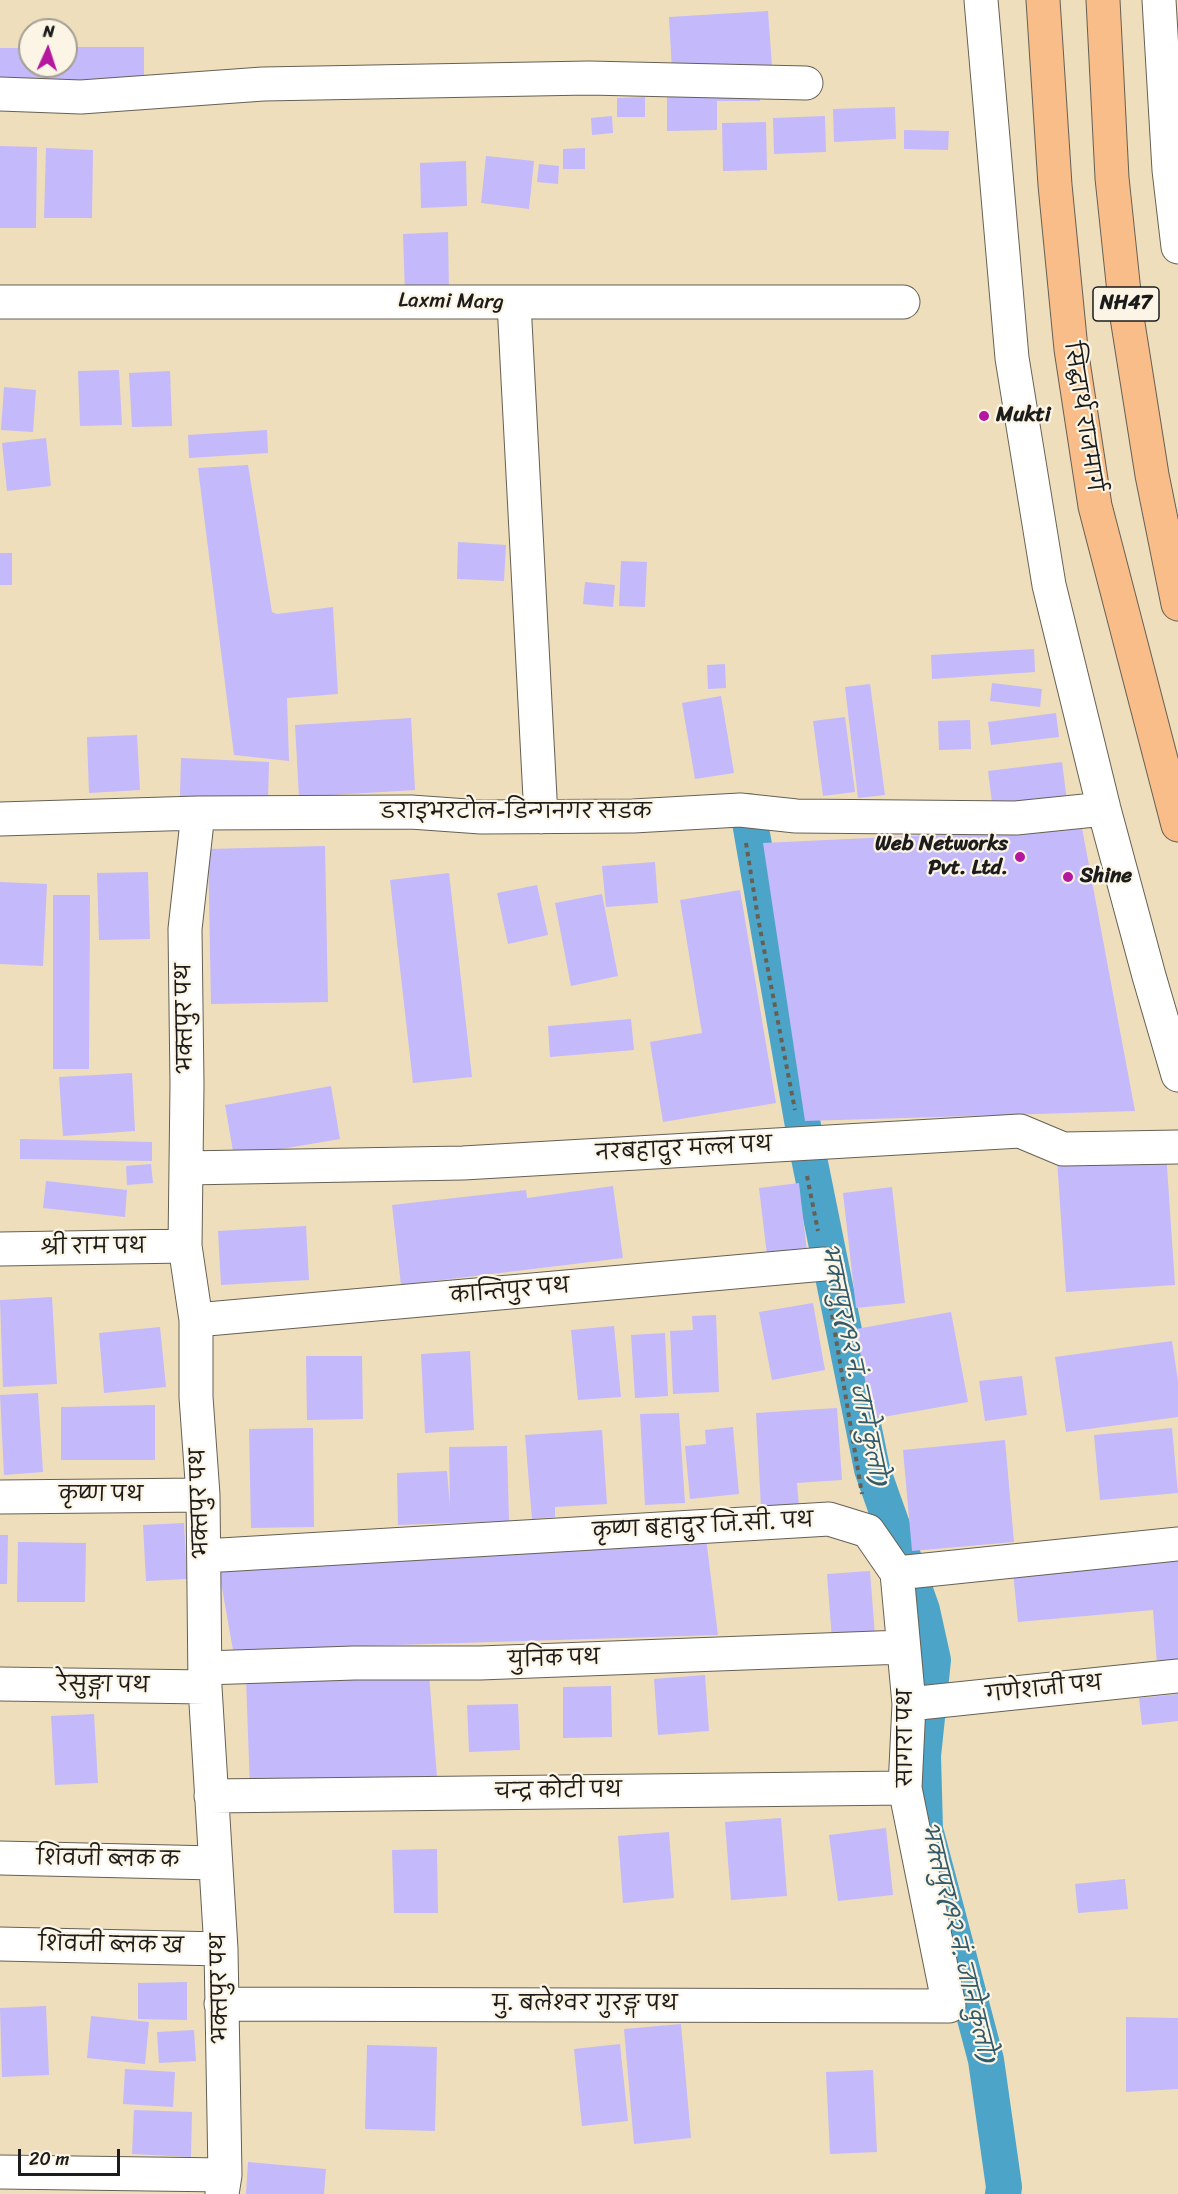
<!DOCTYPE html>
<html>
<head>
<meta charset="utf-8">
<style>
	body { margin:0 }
	#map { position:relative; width:1178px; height:2194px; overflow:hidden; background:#efdebc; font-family:Sriracha,sans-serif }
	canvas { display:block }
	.north { position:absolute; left:18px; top:18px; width:60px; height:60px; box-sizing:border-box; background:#fcf5e5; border:2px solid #a29e95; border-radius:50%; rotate:3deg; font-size:16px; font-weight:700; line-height:24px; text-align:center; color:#1c1c1c }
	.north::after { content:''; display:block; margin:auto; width:21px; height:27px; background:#b5179e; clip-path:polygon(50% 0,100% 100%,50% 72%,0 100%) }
	.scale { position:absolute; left:18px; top:2149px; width:102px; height:27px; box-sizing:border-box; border:3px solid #1c1c1c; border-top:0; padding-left:8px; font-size:18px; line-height:21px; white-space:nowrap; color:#1c1c1c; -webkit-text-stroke:4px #fcf5e5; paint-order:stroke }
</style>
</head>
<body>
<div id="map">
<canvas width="1178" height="2194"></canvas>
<div class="north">N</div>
<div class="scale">20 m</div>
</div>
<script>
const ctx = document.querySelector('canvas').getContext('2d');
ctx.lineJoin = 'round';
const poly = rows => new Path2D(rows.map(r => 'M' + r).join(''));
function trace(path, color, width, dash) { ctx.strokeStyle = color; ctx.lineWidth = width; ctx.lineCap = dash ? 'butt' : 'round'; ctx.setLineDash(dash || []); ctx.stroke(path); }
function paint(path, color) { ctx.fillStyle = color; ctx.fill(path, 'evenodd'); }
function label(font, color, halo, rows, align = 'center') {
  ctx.font = font + ' Sriracha,"Playpen Sans Deva",sans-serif'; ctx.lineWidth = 4.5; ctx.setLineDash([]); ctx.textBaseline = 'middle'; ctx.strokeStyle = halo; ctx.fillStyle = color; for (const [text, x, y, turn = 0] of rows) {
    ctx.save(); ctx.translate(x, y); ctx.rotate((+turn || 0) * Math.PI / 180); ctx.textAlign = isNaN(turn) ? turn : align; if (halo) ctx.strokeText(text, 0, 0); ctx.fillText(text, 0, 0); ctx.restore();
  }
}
trace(poly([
	[748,811,806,1143,872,1469,922,1610,933,1660,923,1756,925,1829,986,2060,1004,2187,1003,2194]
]), '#4ca5c9', 36);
paint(poly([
	[768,11,772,66,672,71,669,17],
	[66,47,144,47,144,80,0,81,0,48,30,48,30,66,66,66],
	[667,91,760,91,760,101,717,101,717,130,667,131],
	[645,97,645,117,617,117,617,98],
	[895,107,896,139,834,142,833,109],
	[612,116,613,133,592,135,591,118],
	[825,116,826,152,774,154,773,118],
	[766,122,767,170,723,171,722,123],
	[904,130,949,131,948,150,904,149],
	[0,146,37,147,36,228,0,228],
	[46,148,93,150,92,218,44,218],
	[585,148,585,169,563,169,563,149],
	[486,156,534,161,529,209,481,203],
	[466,161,467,206,421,208,420,163],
	[539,164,559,166,558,184,537,182],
	[448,232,449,293,405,294,403,234],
	[119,370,122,425,80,426,78,371],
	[170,371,172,426,132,427,129,373],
	[4,387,36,390,33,432,1,430],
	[267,430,268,453,189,458,188,435],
	[46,438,51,486,7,491,2,443],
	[248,465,272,612,277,614,333,607,338,694,287,698,289,761,234,755,198,468],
	[458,542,506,545,504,581,457,579],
	[0,553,12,553,12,585,0,585],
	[621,561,647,562,645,607,619,606],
	[585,582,615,585,613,607,583,604],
	[1034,649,1035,672,932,679,931,655],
	[725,664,726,688,708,689,707,665],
	[992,683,1042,689,1040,707,990,701],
	[870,684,885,795,858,798,845,687],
	[721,696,734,773,695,779,682,703],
	[1056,713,1059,737,991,745,988,722],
	[845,717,855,792,823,796,813,721],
	[411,718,415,790,299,797,295,725],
	[970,720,971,749,939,750,938,721],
	[137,735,140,790,89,793,87,737],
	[181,758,269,762,268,799,180,796],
	[1062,762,1067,801,993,810,988,771],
	[1082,828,1135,1111,805,1121,763,843],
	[325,846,328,1002,211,1004,208,849],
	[655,862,658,903,606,907,602,866],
	[148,872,150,939,99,940,97,873],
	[449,873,472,1077,413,1083,390,880],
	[0,882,47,884,43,966,0,964],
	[537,885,548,935,508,944,497,893],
	[740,890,776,1103,663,1122,650,1042,702,1033,680,900],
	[602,894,618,976,571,986,555,903],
	[53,895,90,895,89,1069,53,1069],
	[631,1019,634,1050,550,1057,548,1026],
	[132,1073,135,1131,63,1136,59,1077],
	[331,1086,340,1139,234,1157,225,1105],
	[20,1139,152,1142,152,1161,20,1159],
	[1166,1152,1175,1285,1066,1292,1057,1160],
	[151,1164,153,1183,127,1185,126,1166],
	[46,1181,127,1190,125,1217,43,1208],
	[799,1183,807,1251,767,1255,759,1188],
	[613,1186,623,1258,401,1285,392,1205,526,1190,527,1198],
	[892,1187,905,1303,856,1308,843,1193],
	[306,1226,309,1280,221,1285,218,1231],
	[52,1297,57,1384,3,1387,0,1300],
	[813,1303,825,1370,772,1380,759,1312],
	[951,1312,968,1402,872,1419,856,1329],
	[716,1315,719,1392,673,1394,670,1331,693,1330,692,1316],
	[614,1326,621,1397,578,1400,571,1330],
	[160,1327,166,1387,104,1393,99,1333],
	[665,1333,668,1396,635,1398,631,1335],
	[1172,1341,1178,1381,1178,1417,1066,1432,1055,1357],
	[470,1351,474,1430,425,1433,421,1354],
	[306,1356,362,1356,363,1419,307,1420],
	[1022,1376,1027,1415,985,1421,979,1381],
	[38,1393,43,1472,4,1475,0,1395],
	[155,1405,155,1460,61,1460,61,1407],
	[837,1408,842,1480,797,1483,799,1506,761,1508,756,1413],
	[679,1413,685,1503,645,1505,640,1414],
	[733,1427,739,1494,690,1499,685,1446,706,1444,705,1430],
	[313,1428,314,1527,251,1528,249,1429],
	[1172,1428,1178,1493,1100,1500,1094,1435],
	[602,1430,607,1504,555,1507,555,1517,532,1519,525,1435],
	[1005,1440,1014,1542,912,1551,903,1450],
	[507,1446,509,1521,398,1525,397,1473,447,1471,450,1507,449,1447],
	[184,1523,187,1579,146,1581,143,1525],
	[0,1535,8,1535,7,1584,0,1584],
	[706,1538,718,1635,233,1650,219,1571],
	[18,1542,86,1543,85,1602,17,1602],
	[1178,1557,1178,1662,1157,1664,1153,1610,1018,1622,1013,1572],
	[870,1571,875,1636,832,1639,827,1574],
	[429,1674,438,1790,250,1790,246,1678],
	[705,1675,709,1731,658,1735,654,1679],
	[611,1686,612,1737,563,1738,563,1687],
	[1178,1694,1178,1721,1142,1725,1139,1698],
	[518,1704,520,1750,469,1752,467,1705],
	[94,1714,98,1783,55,1785,51,1716],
	[781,1818,787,1896,731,1900,725,1822],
	[886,1828,893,1895,838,1901,829,1835],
	[669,1832,674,1898,623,1903,618,1836],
	[437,1849,438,1913,394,1913,392,1850],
	[1125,1879,1128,1909,1078,1913,1075,1884],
	[187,1982,187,2020,138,2019,138,1983],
	[46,2006,49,2075,2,2077,0,2008],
	[91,2016,149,2022,145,2064,87,2058],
	[1126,2017,1178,2018,1178,2089,1126,2092],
	[681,2024,691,2138,634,2144,624,2029],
	[194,2030,196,2061,159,2063,157,2032],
	[620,2044,628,2121,582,2126,574,2049],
	[367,2045,437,2047,435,2131,365,2129],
	[125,2069,175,2072,173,2107,123,2104],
	[873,2070,877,2152,830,2154,826,2072],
	[134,2110,192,2112,191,2157,132,2154],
	[248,2162,326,2169,324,2194,246,2194]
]), '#c4b9fa');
const minor = poly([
	[981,0,1012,358,1049,585,1104,809,1149,976,1178,1075],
	[1159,0,1169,170,1178,247],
	[0,94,81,97,263,84,589,78,806,83],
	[0,302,903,302],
	[514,303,541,817],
	[198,813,185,929,187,1085,185,1246,196,1320,196,1397,203,1495,205,1687,221,1949,225,2175,222,2194],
	[0,819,198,813,411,812,481,817,633,816,740,810,796,816,1016,818,1104,809],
	[186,1168,463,1163,1020,1131,1063,1149,1178,1147],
	[0,1249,185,1246],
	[196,1320,824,1264],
	[0,1497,203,1495],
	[204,1556,829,1519,868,1531,897,1573,1178,1544],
	[205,1668,354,1663,480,1663,903,1647],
	[0,1684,205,1687],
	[909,1704,1178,1676],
	[211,1796,905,1788],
	[0,1858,215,1863],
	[0,1944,221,1949],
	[221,2004,949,2006,905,1788,909,1704,897,1573],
	[0,2172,225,2175]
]);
const highway = poly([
	[1043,0,1055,185,1071,349,1095,506,1178,825],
	[1103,0,1112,178,1126,311,1152,475,1178,604]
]);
trace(minor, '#666054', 35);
trace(highway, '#666054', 35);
trace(poly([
	[746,843,758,918,795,1110],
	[807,1176,818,1231],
	[829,1297,862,1494]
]), '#666054', 4, [4.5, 4.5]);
trace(minor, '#fff', 33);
trace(highway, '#f8bd88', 33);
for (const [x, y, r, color] of [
	[984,416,6,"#b5179e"],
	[1020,857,6,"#b5179e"],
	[1068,877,6,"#b5179e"]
]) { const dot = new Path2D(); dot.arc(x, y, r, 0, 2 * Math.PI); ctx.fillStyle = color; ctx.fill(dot); trace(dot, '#fcf5e5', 2); }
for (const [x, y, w] of [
	[1126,304,66]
]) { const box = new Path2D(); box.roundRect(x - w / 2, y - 17, w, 34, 4.5); ctx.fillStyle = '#fcf5e5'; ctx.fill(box); trace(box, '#1c1c1c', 1.5); }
label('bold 20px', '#1c1c1c', null, [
	["NH47",1126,304]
]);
label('21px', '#1c1c1c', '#fcf5e5', [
	["Laxmi Marg",451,302,1],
	["सिद्धार्थ राजमार्ग",1082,417,81],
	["डराइभरटोल-डिन्गनगर सडक",516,813],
	["भक्तपुर पथ",186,1018,-91],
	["नरबहादुर मल्ल पथ",684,1150,-3],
	["श्री राम पथ",93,1248,-1],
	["कान्तिपुर पथ",510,1292,-5],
	["कृष्ण पथ",101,1496],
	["भक्तपुर पथ",201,1503,-92],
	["कृष्ण बहादुर जि.सी. पथ",703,1527,-3],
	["युनिक पथ",554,1660,-2],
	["रेसुङ्गा पथ",103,1686,1],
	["गणेशजी पथ",1044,1690,-6],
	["सागरा पथ",907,1738,-90],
	["चन्द्र कोटी पथ",558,1792,-1],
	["शिवजी ब्लक क",108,1860,1],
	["शिवजी ब्लक ख",111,1946,1],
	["भक्तपुर पथ",221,1988,-91],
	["मु. बलेश्वर गुरङ्ग पथ",585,2005]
]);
label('bold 21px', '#1c1c1c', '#fcf5e5', [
	["Mukti",996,416],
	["Web Networks",1008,845,"right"],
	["Pvt. Ltd.",1008,869,"right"],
	["Shine",1080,877]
], 'left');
label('italic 22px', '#325a6a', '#fcf5e5', [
	["भक्तपुर(१२ नं. जाने कुलो)",852,1364,78],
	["भक्तपुर(१२ नं. जाने कुलो)",956,1942,76]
]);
</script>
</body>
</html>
